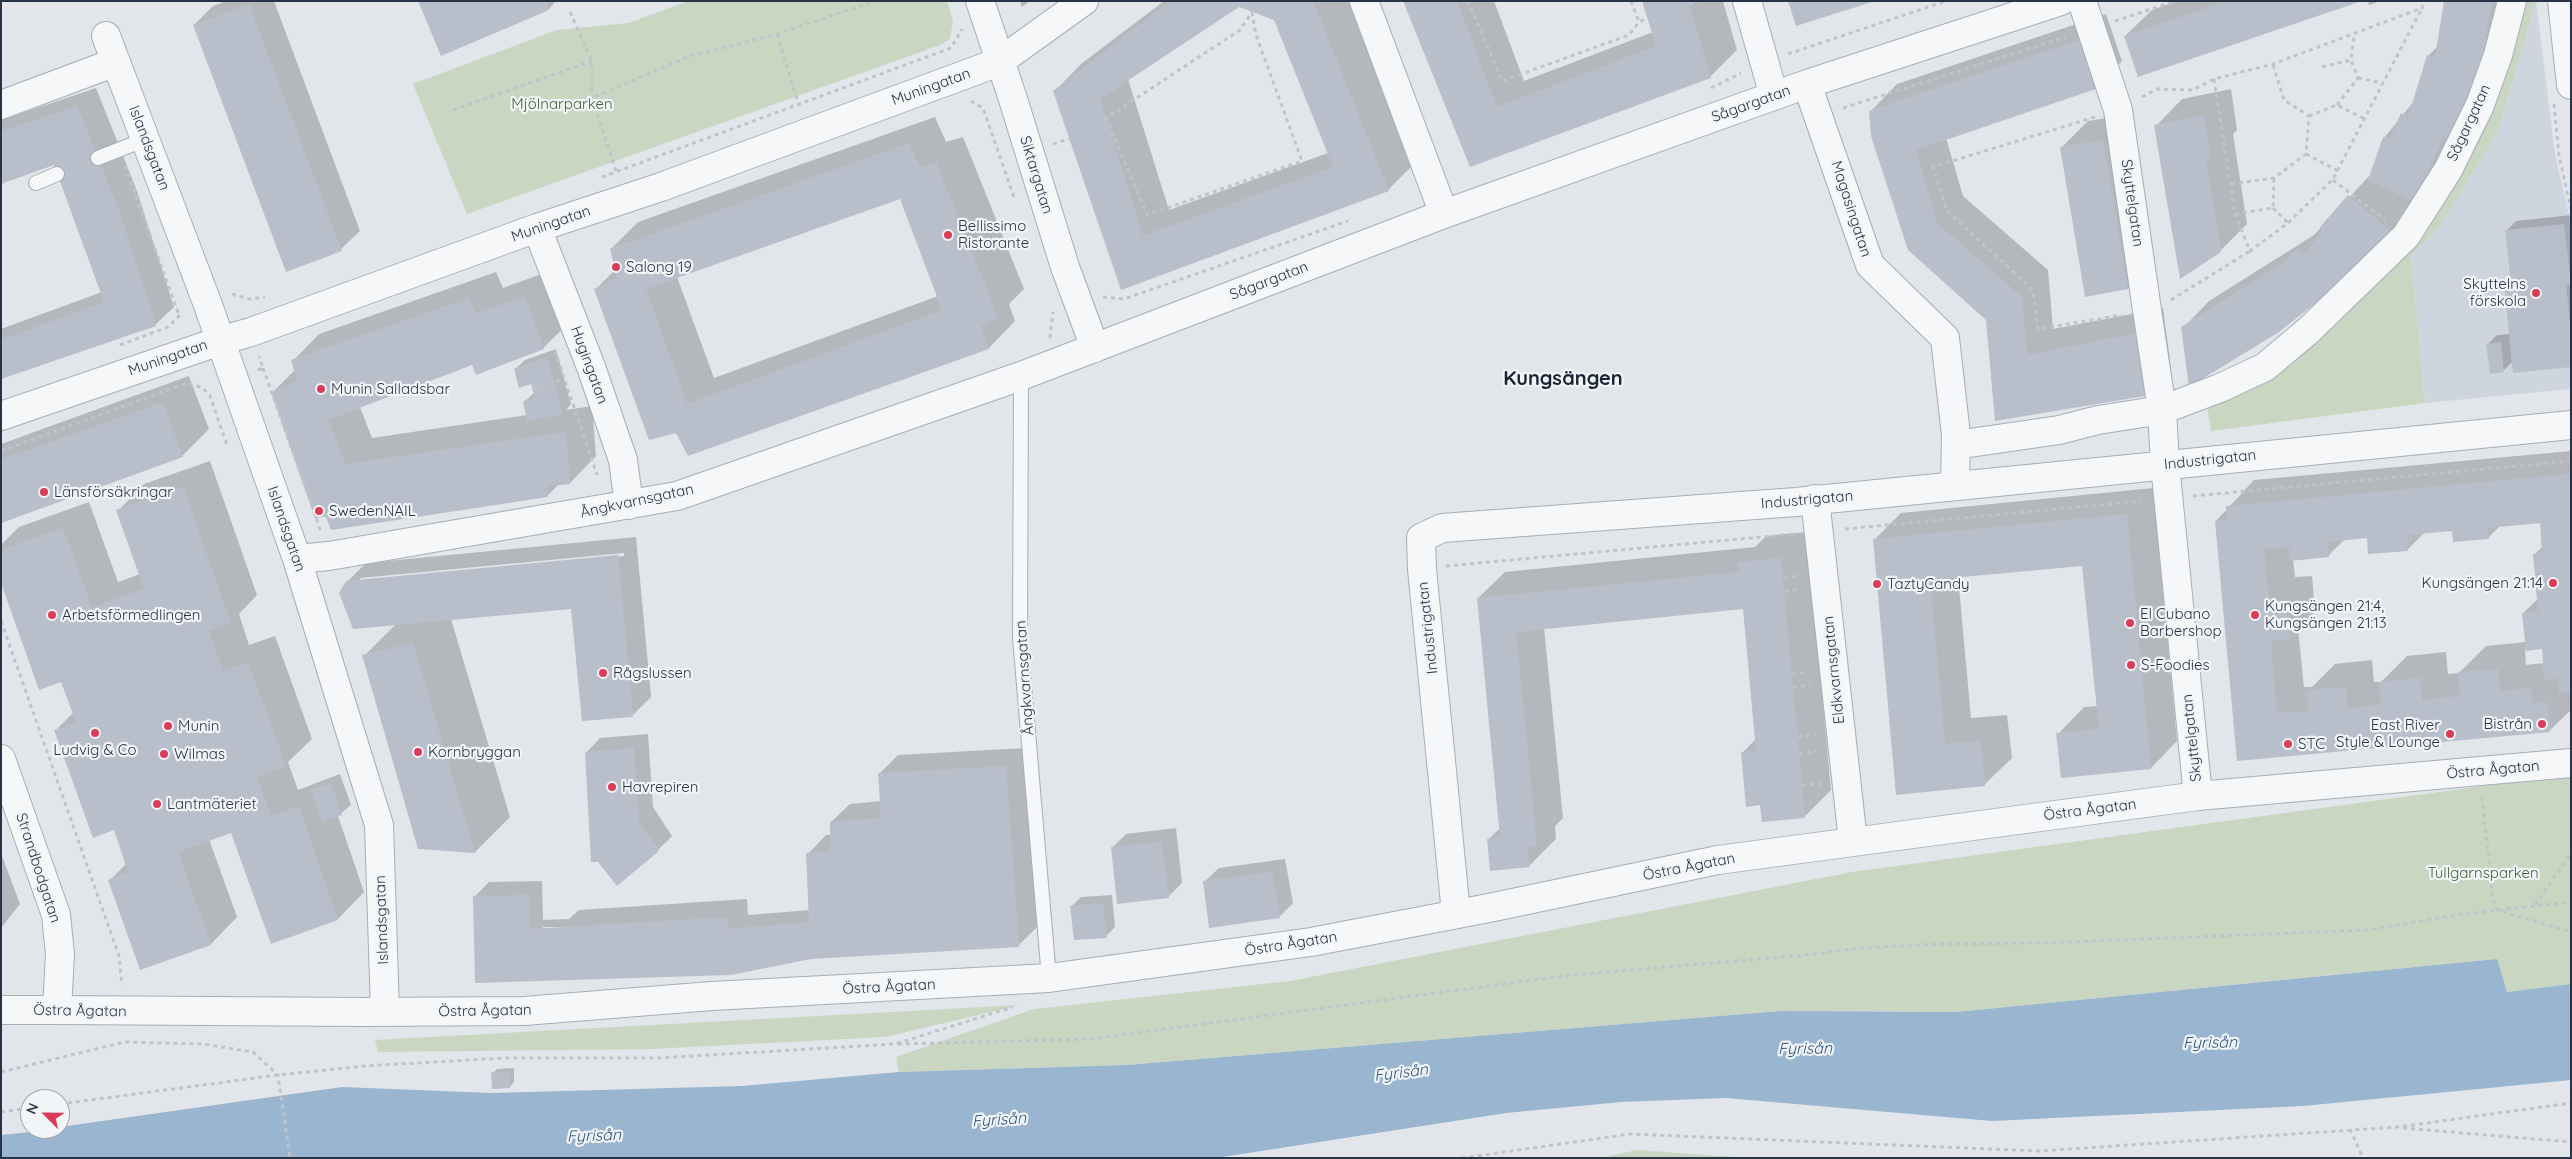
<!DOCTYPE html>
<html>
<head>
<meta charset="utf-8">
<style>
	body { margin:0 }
	#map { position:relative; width:2572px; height:1159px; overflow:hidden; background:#e2e6eb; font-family:Quicksand,sans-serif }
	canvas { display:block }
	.frame { position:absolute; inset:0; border:2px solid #283345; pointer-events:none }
	.north { position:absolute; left:20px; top:1089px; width:50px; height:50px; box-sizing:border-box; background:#f2f5f8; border:1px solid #a1a7b0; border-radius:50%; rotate:293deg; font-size:14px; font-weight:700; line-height:20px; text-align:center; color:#283345 }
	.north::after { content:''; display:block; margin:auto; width:18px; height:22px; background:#db3c58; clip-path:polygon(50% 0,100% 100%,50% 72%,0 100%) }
</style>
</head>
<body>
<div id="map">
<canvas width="2572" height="1159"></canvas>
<div class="frame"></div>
<div class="north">N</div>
</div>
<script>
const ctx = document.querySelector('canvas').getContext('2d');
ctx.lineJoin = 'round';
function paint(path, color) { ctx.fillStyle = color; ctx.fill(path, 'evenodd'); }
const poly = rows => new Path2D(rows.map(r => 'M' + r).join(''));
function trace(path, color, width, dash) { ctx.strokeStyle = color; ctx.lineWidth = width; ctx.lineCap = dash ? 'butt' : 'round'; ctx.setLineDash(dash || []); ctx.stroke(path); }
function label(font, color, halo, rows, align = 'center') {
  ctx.font = font + ' Quicksand,sans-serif'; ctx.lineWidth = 4.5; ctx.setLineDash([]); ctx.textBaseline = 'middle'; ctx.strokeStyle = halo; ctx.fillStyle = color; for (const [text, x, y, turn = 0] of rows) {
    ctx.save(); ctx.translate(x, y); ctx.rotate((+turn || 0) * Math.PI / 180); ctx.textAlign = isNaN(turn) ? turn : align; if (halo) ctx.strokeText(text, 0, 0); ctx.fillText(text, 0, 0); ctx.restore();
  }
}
paint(poly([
	[2536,1,2555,155,2571,224,2571,389,2425,403,2411,256,2438,229,2498,132]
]), '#cfd5de');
paint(poly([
	[688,1,947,1,953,21,950,39,940,45,467,214,413,84,557,30,629,23],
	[2521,1,2536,1,2498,132,2438,229,2411,256,2425,403,2211,431,2204,388,2309,336,2428,220,2486,126,2516,27],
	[2571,774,2571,984,2507,992,2496,959,1956,1012,1781,1011,1127,1065,899,1072,896,1057,1034,1009,1290,981,1852,872],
	[1021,1005,885,1037,651,1049,378,1052,375,1040],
	[1637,1150,1749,1158,1600,1158]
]), '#c8d6c2');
paint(poly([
	[2497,959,2507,992,2571,984,2571,1080,2303,1106,1992,1121,1726,1098,1621,1102,1506,1113,1216,1158,1,1158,1,1135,60,1129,60,1127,342,1087,492,1093,742,1086,899,1072,1127,1065,1781,1011,1956,1012]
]), '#99b5cf');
paint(poly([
	[226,1,274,1,360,231,341,249,194,25,213,6],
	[419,1,556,1,549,9,441,54],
	[1020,1,1030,1,1022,7],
	[1164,1,1350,1,1415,163,1388,190,1121,288,1055,91,1081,64],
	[1239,6,1275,19,1328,153,1169,210,1128,79],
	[1405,1,1494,1,1524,81,1653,32,1644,1,1723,1,1737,50,1710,77,1471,166],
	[2177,1,2356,1,2125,36,2152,10],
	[2368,1,2381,1,2369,5],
	[2446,1,2513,1,2442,174,2409,198,2417,205,2368,262,2333,285,2183,328,2209,301,2314,235,2372,173,2384,138,2414,101,2428,56,2438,46],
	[2106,14,2122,61,2095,88,1946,138,1963,196,2048,270,2053,329,2163,308,2171,368,2145,395,1996,419,1987,319,1871,111,1897,84],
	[96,88,137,191,174,307,155,325,1,378,1,329,102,292,55,163,1,182,1,120],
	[2231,89,2237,130,2233,134,2247,224,2220,251,2156,126,2182,99],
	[2130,114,2155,261,2128,288,2086,295,2061,148,2088,121],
	[935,117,946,142,963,137,1024,289,1009,304,1015,321,989,348,688,454,595,290,616,269,611,249,638,222],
	[901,197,938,296,714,378,677,277],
	[2571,215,2571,366,2513,361,2504,370,2488,344,2497,335,2510,334,2505,285,2511,279,2506,231,2516,221],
	[552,270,570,322,543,348,473,364,360,407,372,438,527,415,524,402,535,392,532,383,515,369,525,360,556,349,571,404,566,410,592,406,596,456,570,483,560,483,547,496,332,529,273,392,295,370,293,361,319,334,496,272,503,288],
	[189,376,209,429,182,456,1,522,1,444],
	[2571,451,2571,710,2549,731,2238,760,2216,521,2254,480],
	[2541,522,2543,546,2534,555,2538,599,2523,613,2526,642,2486,646,2459,673,2448,674,2446,652,2407,656,2381,682,2374,682,2372,660,2335,664,2312,687,2304,687,2298,629,2315,612,2312,576,2295,577,2293,559,2328,556,2345,539,2368,537,2408,549,2425,532,2453,529,2488,538,2501,525],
	[2543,648,2544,663,2526,665,2525,649],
	[210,461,257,595,239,614,249,645,275,636,312,739,288,762,298,790,340,774,351,805,338,816,364,892,338,919,271,943,232,831,209,839,237,917,211,944,110,880,127,863,114,829,56,730,73,713,62,681,1,579,1,545,19,527,89,502,118,582,140,574,118,511,144,484],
	[2153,488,2177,741,2151,768,2058,734,2084,707,2097,706,2084,564,1958,576,1971,718,2007,715,2012,758,1985,784,1897,793,1874,540,1901,513],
	[1807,532,1831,790,1805,816,1743,752,1756,739,1744,608,1544,627,1563,818,1555,826,1556,839,1529,866,1488,840,1500,828,1478,598,1505,572,1755,547,1766,536],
	[636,537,651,697,633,715,572,608,451,619,510,817,475,852,419,847,364,656,396,624,347,582,366,563],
	[624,553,624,556,360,581,360,578],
	[648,734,653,807,672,836,658,850,586,753,600,738],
	[1025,748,1037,927,1018,946,811,958,531,981,475,896,489,882,542,881,543,920,569,919,579,910,747,899,748,915,810,910,808,854,826,835,831,835,831,822,850,804,881,801,880,773,898,755],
	[543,927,565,927,565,929,543,930],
	[1176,828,1182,883,1168,897,1112,848,1126,834],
	[1,853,20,904,1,928],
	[1285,859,1293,903,1279,917,1204,882,1219,868],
	[1112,895,1115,927,1106,936,1071,907,1081,897],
	[514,1068,514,1082,510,1087,493,1073,497,1069]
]), '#0003');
paint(poly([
	[418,1,546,1,549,10,441,56],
	[1170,1,1313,1,1389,191,1121,290,1053,91],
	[1239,7,1274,20,1333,167,1143,236,1100,99],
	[1403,1,1457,1,1497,107,1656,46,1642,1,1688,1,1711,78,1470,167],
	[1788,1,1872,1,1872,2,1796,26],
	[2228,1,2359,1,2359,2,2138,77,2124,36],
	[2444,1,2491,1,2481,72,2477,71,2453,141,2443,137,2415,202,2368,180,2383,137,2389,140,2401,113,2408,117,2427,55,2435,57],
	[249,4,342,251,286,272,193,25],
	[2079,40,2096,89,1916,150,1937,223,2022,297,2027,355,2137,333,2145,396,1995,421,1986,320,1908,250,1871,136,1869,111],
	[77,106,119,210,156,326,1,379,1,340,104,302,54,165,1,184,1,131],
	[2204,115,2211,157,2206,158,2221,252,2180,279,2154,125],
	[2103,140,2128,289,2085,297,2060,147],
	[909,143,920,168,936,162,998,317,981,326,989,349,688,456,676,433,649,440,594,289,617,278,610,249],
	[900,199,942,310,687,404,646,289],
	[2348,195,2391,232,2342,290,2333,286,2322,298,2279,332,2189,387,2181,327,2286,261,2297,249,2305,253,2322,232,2320,227],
	[2564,224,2571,282,2571,285,2566,285,2571,331,2571,367,2513,373,2504,285,2511,284,2505,230],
	[525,296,544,349,476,375,472,365,328,420,345,464,566,432,570,484,547,486,548,497,331,530,326,517,315,518,271,392,297,381,291,360,469,298,476,314],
	[2501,342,2504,372,2490,374,2486,344],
	[547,357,563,414,527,421,523,401,535,398,531,384,519,388,514,369],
	[163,402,183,457,1,523,1,460],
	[2570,474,2571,692,2559,693,2558,678,2544,680,2542,649,2526,651,2522,613,2538,612,2533,554,2542,553,2540,523,2488,528,2489,539,2453,542,2452,531,2407,535,2408,551,2368,554,2367,538,2327,542,2329,557,2290,561,2289,547,2264,549,2269,603,2286,602,2289,640,2271,641,2277,713,2309,711,2307,690,2346,687,2348,708,2381,705,2379,682,2420,678,2422,700,2460,696,2458,672,2498,669,2500,691,2531,688,2532,703,2547,702,2550,732,2237,761,2215,521,2227,520,2226,506],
	[183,487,231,623,209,631,223,671,248,662,286,766,257,777,271,816,299,806,338,920,271,944,231,833,178,852,211,945,140,970,108,880,128,872,114,830,93,838,54,730,76,722,61,682,39,690,1,583,1,550,63,528,92,608,144,589,116,510],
	[2127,514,2151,769,2061,778,2056,733,2099,729,2082,566,1930,580,1945,744,1981,741,1985,786,1896,795,1873,539],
	[618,555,633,717,582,721,571,609,353,629,339,593,346,581],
	[1781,558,1805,818,1762,822,1760,805,1746,807,1741,752,1756,751,1743,609,1516,632,1537,846,1528,847,1530,867,1490,871,1487,839,1500,838,1477,598,1739,572,1738,562],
	[413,643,475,853,418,849,362,655],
	[634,748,639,822,659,851,617,886,598,862,591,862,585,752],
	[1006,766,1019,947,811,959,731,975,475,983,473,896,529,895,529,929,729,917,728,929,809,922,806,853,830,851,830,822,881,818,878,773],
	[331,783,342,815,322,822,311,790],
	[1162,842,1169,898,1117,904,1111,847],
	[1272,872,1280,918,1209,928,1203,881],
	[1103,903,1107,938,1074,940,1070,906],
	[491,1072,510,1072,510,1088,492,1089]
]), '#b8bfca');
const service = poly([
	[98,158,146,139],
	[36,183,57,174],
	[1021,376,1020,638,1049,978]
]);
const minor = poly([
	[980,1,1012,96,1065,267,1095,348],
	[1364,1,1444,214],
	[1747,1,1774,96],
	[2082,1,2118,110,2147,310,2162,410,2165,465,2198,796],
	[106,36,208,305,297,559,379,825,385,1012],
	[1807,84,1870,265,1945,338,1956,435,1955,485],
	[1,105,116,62],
	[537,228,591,367,623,460,629,505],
	[1,416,220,341,251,332,537,228,661,187,999,62,1084,1],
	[1956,445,2059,430,2098,420,2162,410,2220,388,2265,367,2309,330,2406,236,2448,170,2480,105,2498,55,2512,1],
	[1815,499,1853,841],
	[297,559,329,556,677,496,1021,376,1444,214,1807,84,2061,1],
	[1456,913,1422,569,1421,538,1442,528,1796,502,2571,425],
	[1,1010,57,1010]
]);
const tertiary = poly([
	[2562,1,2571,85],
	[1,759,56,915,60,954,57,1010,363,1012,524,1011,712,996,1049,978,1311,942,1489,908,1718,860,2198,796,2571,763]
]);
trace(service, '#a6adb6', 16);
trace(minor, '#a6adb6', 30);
trace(tertiary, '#a6adb6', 30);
trace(poly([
	[1468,1,1502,81,1629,35,1639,22,1647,18],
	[1631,1,1639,22],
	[1689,4,1699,1],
	[570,12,592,61,592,98],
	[1252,12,1256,35,1302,161,1147,215,1106,118,1240,30,1252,12],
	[2115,21,2176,1],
	[777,34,799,106],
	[1788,54,1946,1],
	[2322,67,2351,60],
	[2358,78,2382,83],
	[2214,79,2235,214,2250,251,2288,223,2333,179,2422,8],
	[1711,88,1741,73],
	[2142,97,2157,89,2193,90,2214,79,2273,64,2422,8,2424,1],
	[971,101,983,108,1015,200],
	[2554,104,2559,155,2571,210],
	[2337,105,2358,78,2351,60,2354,35],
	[1843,108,2066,37],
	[453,110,592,61],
	[2309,116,2337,105,2363,118],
	[2095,117,1933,167,1947,211,2033,290,2038,329,2122,315],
	[1053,144,1069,139],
	[2306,154,2338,171],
	[125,166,179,315],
	[616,171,592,98,690,56,777,34,875,1],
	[602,177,951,48,962,29],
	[2333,180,2385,220],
	[2231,184,2274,178,2306,154,2309,116,2284,100,2273,64],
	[2273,208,2288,223],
	[2235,214,2273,208,2274,178],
	[233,293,234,295,250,299,265,297],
	[1103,297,1124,299,1348,221],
	[2171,300,2250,251],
	[1050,338,1053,312],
	[120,345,168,327,180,315],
	[555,351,597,475],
	[263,368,321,532],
	[258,370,263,368,259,356],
	[533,389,564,379],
	[1,451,187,383,203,388,210,396,227,445],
	[2193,496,2571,461],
	[1845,529,2142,501],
	[1446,566,1794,534],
	[1784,578,1798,576],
	[1785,591,1799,589],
	[1,621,119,956,122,985],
	[1792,674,1809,672],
	[1793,687,1810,685],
	[1798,737,1815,734],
	[1799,754,1817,751],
	[1802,785,1821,784],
	[2482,797,2493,899,2497,910,2571,932],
	[2535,905,2571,853],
	[898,1044,1090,1039,1571,975,1796,956,1861,948,1940,944,2045,943,2367,930,2456,915,2571,902],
	[1,1072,125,1042,203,1044,253,1052,278,1075,290,1158],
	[60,1104,278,1075,364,1066,505,1058,658,1058,895,1044,1013,1007],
	[1,1112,30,1108],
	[2403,1128,2571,1142],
	[2350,1129,2363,1158],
	[1462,1158,1630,1134,2039,1151,2398,1127,2571,1103]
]), '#c0c4ca', 3, [4, 4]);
trace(service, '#f5f7f9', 14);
trace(minor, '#f5f7f9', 28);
trace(tertiary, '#f5f7f9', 28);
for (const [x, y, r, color] of [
	[948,235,5,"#db3c58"],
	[616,267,5,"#db3c58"],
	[2536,293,5,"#db3c58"],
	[321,389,5,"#db3c58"],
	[44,492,5,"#db3c58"],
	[319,511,5,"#db3c58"],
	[2553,583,5,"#db3c58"],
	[1877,584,5,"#db3c58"],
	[52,615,5,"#db3c58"],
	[2255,615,5,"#db3c58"],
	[2130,623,5,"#db3c58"],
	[2131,665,5,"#db3c58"],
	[603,673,5,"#db3c58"],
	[2542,724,5,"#db3c58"],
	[168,726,5,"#db3c58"],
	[95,733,5,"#db3c58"],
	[2450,734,5,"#db3c58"],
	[2288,744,5,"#db3c58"],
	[418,752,5,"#db3c58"],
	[164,754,5,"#db3c58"],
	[612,787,5,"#db3c58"],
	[157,804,5,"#db3c58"]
]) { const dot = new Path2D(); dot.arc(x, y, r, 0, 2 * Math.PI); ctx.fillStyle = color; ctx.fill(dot); trace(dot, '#f2f5f8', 2); }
label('15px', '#283345', '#f2f5f8', [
	["Muningatan",931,87,-20],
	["Sågargatan",1751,104,-20],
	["Sågargatan",2469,123,-65],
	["Islandsgatan",149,148,69],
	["Siktargatan",1036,175,73],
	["Skyttelgatan",2132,203,82],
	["Magasingatan",1851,209,72],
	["Muningatan",551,224,-19],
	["Sågargatan",1269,281,-21],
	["Muningatan",168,358,-19],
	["Hugingatan",589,365,70],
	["Industrigatan",2210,460,-6],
	["Industrigatan",1807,500,-5],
	["Ångkvarnsgatan",637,501,-12],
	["Islandsgatan",286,529,71],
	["Industrigatan",1428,628,-96],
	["Eldkvarnsgatan",1834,670,-96],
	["Ångkvarnsgatan",1025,678,-94],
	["Skyttelgatan",2192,738,-96],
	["Östra Ågatan",2493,770,-5],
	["Östra Ågatan",2090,810,-7],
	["Östra Ågatan",1689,867,-11],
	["Strandbodgatan",38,868,72],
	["Islandsgatan",382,920,-92],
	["Östra Ågatan",1291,944,-9],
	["Östra Ågatan",889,987,-3],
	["Östra Ågatan",80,1011,1],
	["Östra Ågatan",485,1011,-1]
]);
label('15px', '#3e6234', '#f2f5f8', [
	["Mjölnarparken",562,104],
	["Tullgarnsparken",2483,873]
]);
label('15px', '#283345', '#f2f5f8', [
	["Bellissimo",958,226],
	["Ristorante",958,243],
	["Salong 19",626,267],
	["Skyttelns",2526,284,"right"],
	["förskola",2526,301,"right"],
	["Munin Salladsbar",331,389],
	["Länsförsäkringar",54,492],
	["SwedenNAIL",329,511],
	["Kungsängen 21:14",2543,583,"right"],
	["TaztyCandy",1887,584],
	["Kungsängen 21:4,",2265,606],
	["Kungsängen 21:13",2265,623],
	["El Cubano",2140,614],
	["Barbershop",2140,631],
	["Arbetsförmedlingen",62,615],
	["S-Foodies",2141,665],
	["Rågslussen",613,673],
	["Bistrån",2532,724,"right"],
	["East River",2440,725,"right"],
	["Style & Lounge",2440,742,"right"],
	["Munin",178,726],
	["STC",2298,744],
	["Ludvig & Co",95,750,"center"],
	["Kornbryggan",428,752],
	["Wilmas",174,754],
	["Havrepiren",622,787],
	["Lantmäteriet",167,804]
], 'left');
label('italic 16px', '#2e547d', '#f2f5f8', [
	["Fyrisån",2210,1043,-1],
	["Fyrisån",1805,1049,-1],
	["Fyrisån",1401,1073,-7],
	["Fyrisån",999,1120,-4],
	["Fyrisån",594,1136,-2]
]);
label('bold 20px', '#1a2436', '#f2f5f8', [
	["Kungsängen",1563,379]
]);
</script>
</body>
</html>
